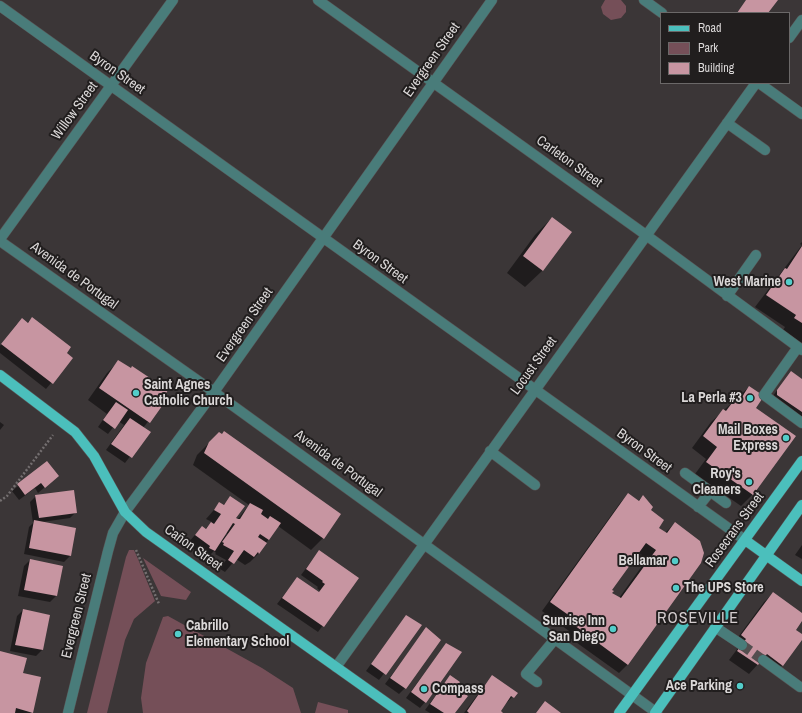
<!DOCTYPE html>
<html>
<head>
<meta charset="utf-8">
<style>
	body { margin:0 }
	#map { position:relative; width:802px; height:713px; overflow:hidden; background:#3b3637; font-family:"Archivo Narrow",sans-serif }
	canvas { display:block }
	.legend { position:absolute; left:660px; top:12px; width:130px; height:72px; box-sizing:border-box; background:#211e1e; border:1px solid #6b6868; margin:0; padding:5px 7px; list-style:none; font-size:12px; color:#dbd8d8 }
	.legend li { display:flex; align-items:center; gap:8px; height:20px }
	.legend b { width:20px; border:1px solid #6b6868 }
</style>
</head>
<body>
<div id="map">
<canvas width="802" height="713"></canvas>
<ul class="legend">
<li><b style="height:5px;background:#4bbfbc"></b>Road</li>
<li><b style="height:11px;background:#754f58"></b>Park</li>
<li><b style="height:11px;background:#c795a1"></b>Building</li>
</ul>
</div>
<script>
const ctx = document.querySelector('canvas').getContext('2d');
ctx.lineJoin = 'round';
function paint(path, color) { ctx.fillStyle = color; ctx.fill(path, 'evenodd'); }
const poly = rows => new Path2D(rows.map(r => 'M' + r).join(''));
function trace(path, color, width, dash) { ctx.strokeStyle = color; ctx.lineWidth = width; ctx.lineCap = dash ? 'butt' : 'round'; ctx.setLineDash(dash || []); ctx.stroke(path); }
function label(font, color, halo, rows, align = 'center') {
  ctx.font = font + ' "Archivo Narrow",sans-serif'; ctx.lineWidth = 4; ctx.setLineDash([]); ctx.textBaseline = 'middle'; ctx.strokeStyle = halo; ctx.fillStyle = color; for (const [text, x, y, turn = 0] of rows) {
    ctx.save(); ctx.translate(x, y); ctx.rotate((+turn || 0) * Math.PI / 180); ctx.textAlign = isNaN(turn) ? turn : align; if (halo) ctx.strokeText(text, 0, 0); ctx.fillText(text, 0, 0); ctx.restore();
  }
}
paint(poly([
	[605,0,621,0,626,6,626,12,621,18,611,20,603,14,601,7],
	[129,550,134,550,138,559,155,601,134,619,125,640,107,713,87,713,126,557],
	[143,558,191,592,186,600,161,596],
	[168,616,262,668,293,688,301,713,143,713,141,698,146,663,163,617],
	[318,702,348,710,348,713,315,713]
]), '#754f58');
paint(poly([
	[552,218,570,232,542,271,525,287,507,273,535,235],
	[802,242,802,343,783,330,785,327,755,307,802,245,800,244],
	[32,318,72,358,46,389,0,353,0,346,16,325,22,319,27,323],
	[119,361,166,399,143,428,149,432,125,463,106,450,124,425,118,421,108,434,98,427,107,414,88,400,107,373],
	[791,372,802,380,802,418,772,397],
	[749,387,755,408,795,436,752,495,741,506,695,474,706,459,692,448,711,422],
	[0,422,4,425,0,430],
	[219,433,340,514,323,538,311,550,278,526,259,553,250,562,245,565,236,559,225,572,220,569,226,560,215,554,216,553,214,551,205,560,201,557,202,555,187,544,202,527,205,529,212,522,206,519,220,503,223,505,231,498,235,519,237,520,249,505,193,465,197,455],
	[226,532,227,534,223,538,222,538],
	[47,462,58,476,38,493,35,488,19,500,12,491],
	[628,494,638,501,643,496,658,528,665,533,675,523,628,664,619,673,566,635,569,631,542,611,620,503],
	[638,552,647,559,619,598,611,593,611,590],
	[36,496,76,512,70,518,42,522,70,556,64,562,24,554,29,527,33,523,30,502],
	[802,545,802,559,795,555],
	[319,551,357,578,318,632,277,604,297,578,318,593,320,591,317,588,318,587,301,575],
	[30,560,56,596,50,602,18,596,24,566],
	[773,593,802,614,802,619,794,630,802,635,802,638,782,665,774,674,759,663,749,674,729,660,738,648,733,644,764,602],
	[23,610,49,615,42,650,36,656,10,651,17,616],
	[406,616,421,625,379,680,366,671],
	[426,629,405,688,399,694,385,684],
	[446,644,425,702,420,708,406,698],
	[0,652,22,674,31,713,0,713],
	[450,676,455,688,454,713,430,713,425,710],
	[492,677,516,693,499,711,502,713,464,713,484,686]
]), '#0007');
paint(poly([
	[746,0,778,0,768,13,737,13],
	[552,217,572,232,543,271,523,256],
	[802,246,802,323,794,318,796,315,766,295,785,268,787,269],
	[32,317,71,347,67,353,73,358,53,384,1,344,22,318,28,323],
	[118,360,131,368,132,366,168,390,164,397,167,399,150,423,99,388],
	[791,371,802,379,802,412,777,395,777,390],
	[749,386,764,396,756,408,796,436,753,495,706,462,717,447,703,436,723,409,726,411,738,395,742,397],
	[116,402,128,410,115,429,103,420],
	[130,418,151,432,132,458,111,444],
	[224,431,341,514,324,539,204,453,209,442,219,432,222,434],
	[47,461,59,476,45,488,41,483,25,495,17,484],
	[74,490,77,513,39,518,35,495],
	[628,493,639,501,643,495,653,507,651,510,664,520,659,528,667,533,675,522,700,541,704,553,701,563,628,665,574,625,577,621,550,602],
	[646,543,656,550,621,598,612,593,614,591,612,590],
	[230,496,245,506,236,518,238,519,240,519,250,503,263,510,261,514,268,519,270,516,281,523,269,540,260,534,258,537,267,543,259,554,258,552,254,557,244,550,234,564,228,560,234,551,223,545,224,543,222,542,235,524,233,523,215,551,209,548,210,546,195,535,202,526,206,529,211,522,214,524,221,514,214,510,219,502,224,505],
	[34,520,76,528,71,556,29,548],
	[319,550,359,578,324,627,282,598,297,577,319,592,325,584,322,582,323,581,306,569],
	[30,559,63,566,57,596,24,590],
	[773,592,802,613,802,621,796,630,802,634,802,640,783,666,767,654,758,665,737,651,746,639,741,635],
	[23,609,50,615,43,650,15,645],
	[406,615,422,625,386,675,371,664],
	[426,627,441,640,406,689,390,678],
	[446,643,462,652,426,703,411,692],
	[0,651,27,658,23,673,41,677,33,713,16,708,15,713,0,713],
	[450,675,460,682,456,688,468,696,455,713,444,713,430,704],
	[492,675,518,693,514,698,511,696,501,711,503,713,469,713,467,711],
	[545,701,561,713,536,713]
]), '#c795a1');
trace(poly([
	[742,645,763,660]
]), '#534e4f', 10, [10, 5]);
const minor = poly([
	[318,0,646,235,802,350],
	[644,0,662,13],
	[0,6,745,540],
	[789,38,802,20],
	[759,83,802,114],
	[727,123,765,150],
	[0,239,173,0],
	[0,241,214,392,657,713],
	[727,296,756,255],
	[798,347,764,395,802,423],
	[490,451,535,485],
	[685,473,726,503],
	[698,507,710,492],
	[715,627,742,645],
	[763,660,800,687],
	[336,667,756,83],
	[537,682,526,674,555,639],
	[68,713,108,551,113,533,125,512,214,392,492,0]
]);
const major = poly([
	[0,375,75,432,94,456,125,512,146,532,401,713],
	[745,540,802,581],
	[619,713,802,461],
	[655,713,802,505]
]);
trace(minor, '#585354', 11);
trace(major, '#585354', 11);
trace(poly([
	[0,501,7,496,53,435],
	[136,550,159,604]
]), '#746f70', 2.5, [2, 2]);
trace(minor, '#497c7a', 10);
trace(major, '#4bbfbc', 10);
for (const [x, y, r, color] of [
	[789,282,4,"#53cdca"],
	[136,393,4,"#53cdca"],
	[750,398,4,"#53cdca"],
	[786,438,4,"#53cdca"],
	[749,482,4,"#53cdca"],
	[675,561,4,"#53cdca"],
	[676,588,4,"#53cdca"],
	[613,629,4,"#53cdca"],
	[178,634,4,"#53cdca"],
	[740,686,4,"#53cdca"],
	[424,689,4,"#53cdca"]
]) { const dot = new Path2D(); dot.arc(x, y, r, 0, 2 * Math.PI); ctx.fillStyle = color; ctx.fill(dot); trace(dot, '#211e1e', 1.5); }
label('14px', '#dbd8d8', '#211e1e', [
	["Evergreen Street",432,60,-55],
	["Byron Street",117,73,35],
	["Willow Street",75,111,-54],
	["Carleton Street",569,162,36],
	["Byron Street",380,262,36],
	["Avenida de Portugal",74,276,36],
	["Evergreen Street",245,325,-55],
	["Locust Street",534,366,-54],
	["Byron Street",644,451,36],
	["Avenida de Portugal",338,464,36],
	["Rosecrans Street",735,530,-54],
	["Cañon Street",193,548,36],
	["Evergreen Street",77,616,-76]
]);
label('bold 14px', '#dbd8d8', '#211e1e', [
	["West Marine",781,282],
	["Saint Agnes",144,385,"left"],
	["Catholic Church",144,401,"left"],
	["La Perla #3",742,398],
	["Mail Boxes",778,430],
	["Express",778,446],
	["Roy's",741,474],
	["Cleaners",741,490],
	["Bellamar",667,561],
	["The UPS Store",684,588,"left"],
	["Sunrise Inn",605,621],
	["San Diego",605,637],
	["Cabrillo",186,626,"left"],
	["Elementary School",186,642,"left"],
	["Ace Parking",732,686],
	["Compass",432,689,"left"]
], 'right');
ctx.letterSpacing = '1px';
label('16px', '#d2cbcd', '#211e1e', [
	["ROSEVILLE",698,619]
]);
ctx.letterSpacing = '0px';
</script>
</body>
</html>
